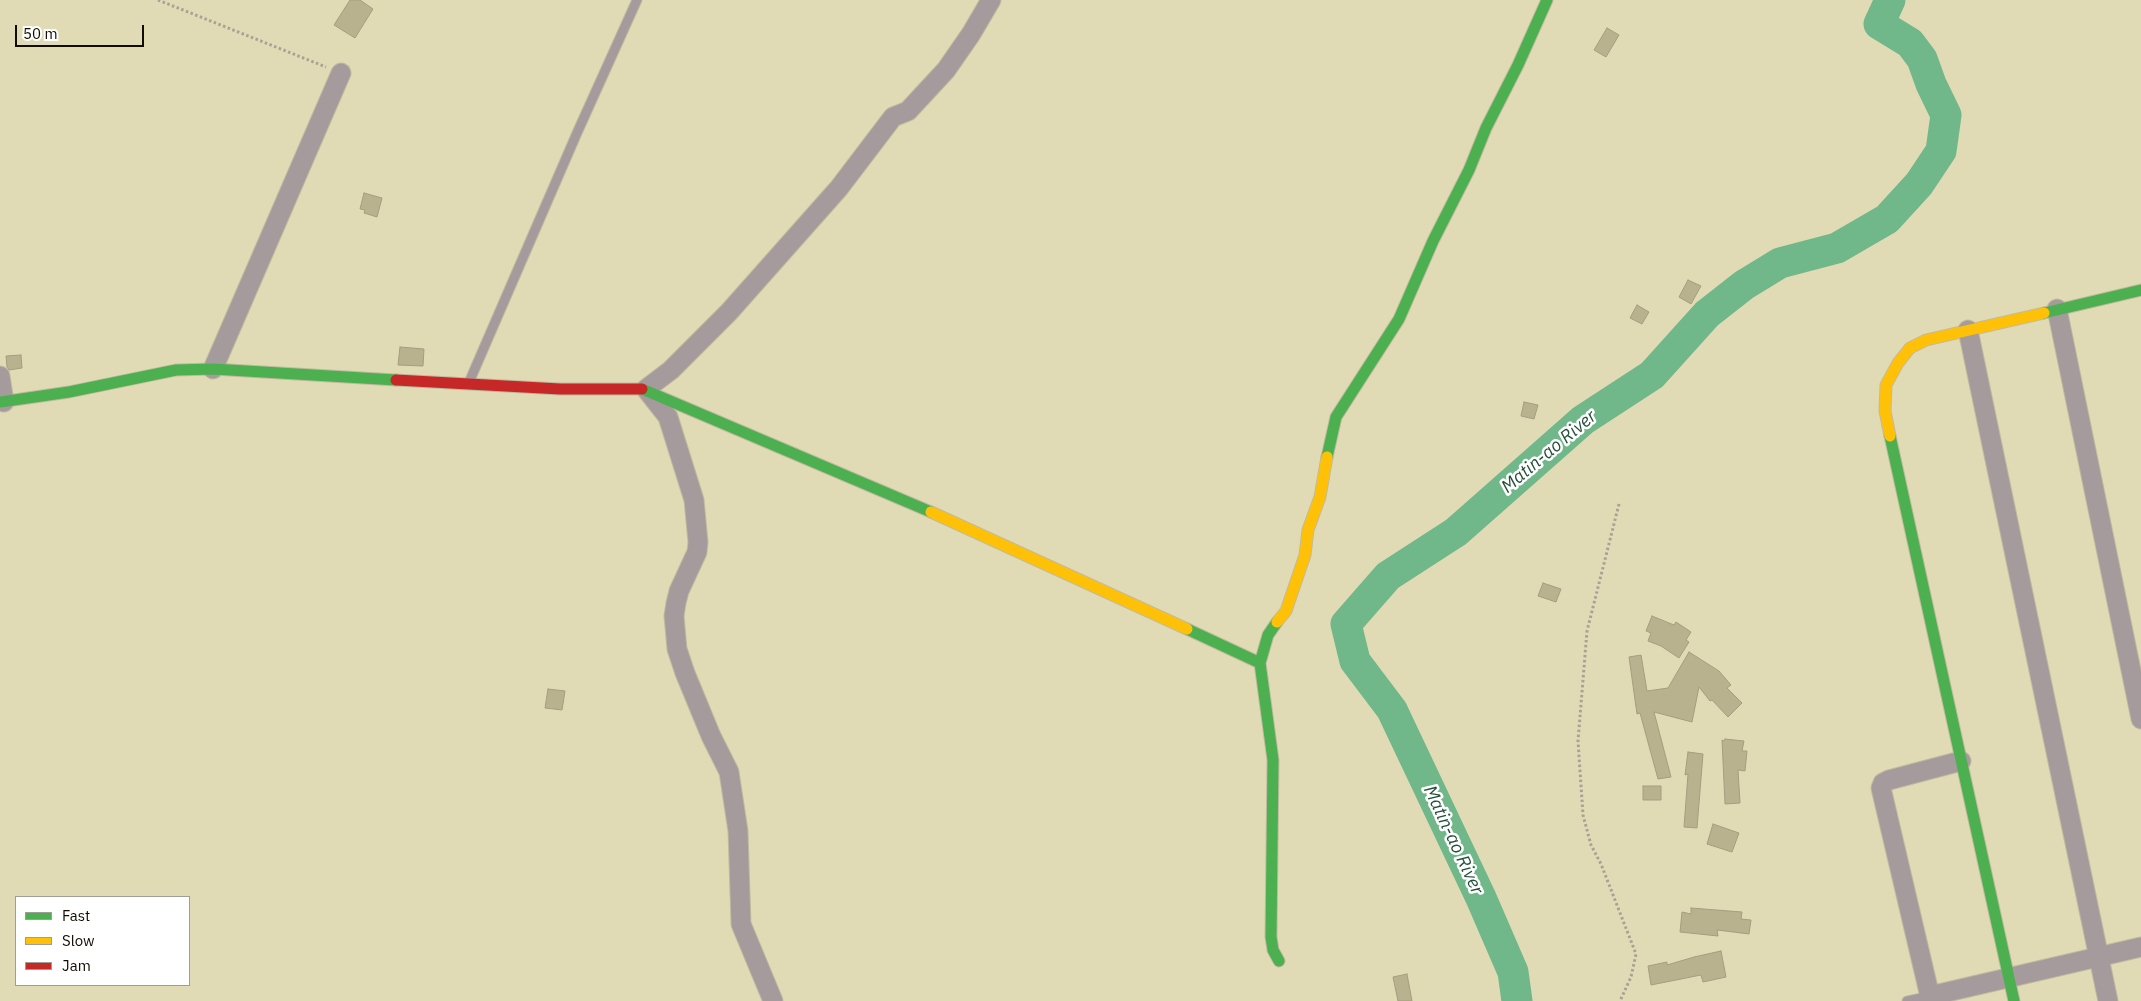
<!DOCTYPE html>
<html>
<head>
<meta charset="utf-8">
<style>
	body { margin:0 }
	#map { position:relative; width:2141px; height:1001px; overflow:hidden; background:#e1dbb5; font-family:"IBM Plex Sans",sans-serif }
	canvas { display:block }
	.legend { position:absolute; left:15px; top:896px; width:175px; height:90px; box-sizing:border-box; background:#fff; border:1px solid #a09d99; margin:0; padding:6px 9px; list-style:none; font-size:15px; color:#110b00 }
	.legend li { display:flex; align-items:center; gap:10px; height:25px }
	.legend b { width:25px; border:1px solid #a09d99 }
	.scale { position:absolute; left:15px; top:25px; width:129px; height:22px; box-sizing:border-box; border:2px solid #110b00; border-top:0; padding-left:6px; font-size:15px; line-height:18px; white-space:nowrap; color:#110b00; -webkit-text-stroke:4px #fff; paint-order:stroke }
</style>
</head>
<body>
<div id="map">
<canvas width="2141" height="1001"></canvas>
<ul class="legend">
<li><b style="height:6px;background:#4caf50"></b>Fast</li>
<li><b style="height:6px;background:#ffc107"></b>Slow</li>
<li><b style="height:6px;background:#c62828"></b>Jam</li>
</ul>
<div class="scale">50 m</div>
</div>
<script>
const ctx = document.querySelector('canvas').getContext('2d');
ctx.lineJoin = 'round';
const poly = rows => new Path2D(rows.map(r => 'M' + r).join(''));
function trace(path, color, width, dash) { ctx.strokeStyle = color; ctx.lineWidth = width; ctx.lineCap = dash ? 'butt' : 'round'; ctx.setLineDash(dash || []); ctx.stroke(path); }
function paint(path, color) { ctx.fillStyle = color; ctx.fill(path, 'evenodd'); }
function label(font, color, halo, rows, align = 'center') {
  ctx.font = font + ' "IBM Plex Sans",sans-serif'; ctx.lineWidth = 5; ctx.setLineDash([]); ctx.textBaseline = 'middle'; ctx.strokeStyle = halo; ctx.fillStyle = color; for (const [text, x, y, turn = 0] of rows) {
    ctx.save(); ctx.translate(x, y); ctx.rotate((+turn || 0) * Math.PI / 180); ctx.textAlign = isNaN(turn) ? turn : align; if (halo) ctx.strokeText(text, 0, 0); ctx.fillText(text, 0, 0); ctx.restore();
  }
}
trace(poly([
	[1517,1001,1513,972,1481,898,1392,710,1355,661,1346,624,1388,576,1456,532,1583,420,1652,375,1707,314,1744,285,1780,263,1837,248,1887,219,1919,184,1941,151,1946,115,1931,84,1922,59,1910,43,1879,24,1890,0]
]), '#70b789', 31);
const building = poly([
	[350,0,360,0,373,9,355,38,334,25,350,0],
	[1607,28,1619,35,1606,57,1594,50,1607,28],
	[364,193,382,198,377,217,364,213,365,210,360,209,364,193],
	[1688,280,1701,286,1691,304,1679,297,1688,280],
	[1637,305,1649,312,1642,324,1630,318,1637,305],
	[400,347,424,349,423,366,398,365,400,347],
	[21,355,22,368,9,370,7,367,6,356,21,355],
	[1524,402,1538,405,1534,419,1521,416,1524,402],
	[1543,583,1561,589,1556,602,1538,596,1543,583],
	[1652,616,1674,625,1676,622,1691,632,1686,640,1689,642,1679,658,1661,646,1648,641,1651,633,1646,631,1652,616],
	[1689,652,1719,671,1731,685,1727,688,1742,703,1728,717,1712,700,1710,701,1699,687,1692,722,1654,712,1671,777,1658,779,1640,713,1637,714,1629,657,1641,655,1647,691,1668,688,1689,652],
	[548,689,565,691,562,710,545,708,548,689],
	[1725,739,1744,741,1742,751,1747,751,1745,771,1738,770,1740,803,1725,804,1722,740,1724,741,1725,739],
	[1688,752,1703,754,1697,828,1684,827,1688,774,1685,775,1688,752],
	[1643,786,1661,786,1661,800,1643,800,1643,786],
	[1713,824,1739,833,1732,852,1707,844,1713,824],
	[1691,908,1742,912,1741,919,1751,920,1749,934,1717,930,1718,936,1680,932,1682,912,1691,914,1691,908],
	[1721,951,1726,977,1703,982,1701,975,1651,985,1648,966,1667,962,1667,965,1694,957,1721,951],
	[1407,974,1412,1001,1398,1001,1393,977,1407,974]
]);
paint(building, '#b8b28e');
trace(building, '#a39e80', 1);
const lane = poly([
	[470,380,577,133,637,0],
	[1907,1001,1930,996]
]);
const street = poly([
	[2057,309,2141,719],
	[1968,330,2108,1001],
	[213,369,341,73],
	[0,376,4,402],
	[1930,996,2141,947],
	[773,1001,741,924,738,831,729,772,711,736,685,673,677,649,674,616,676,603,679,591,697,552,698,542,694,500,668,417,646,389,671,370,729,312,839,188,893,117,908,111,946,70,971,34,991,0],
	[1931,1001,1881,788,1883,783,1889,780,1961,761]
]);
const fast = poly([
	[2044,313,2141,290],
	[642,389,931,512],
	[0,402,69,392,176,370,213,369,396,380],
	[1890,436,2014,1001],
	[1327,457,1336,417,1399,319,1433,241,1469,170,1486,128,1518,65,1547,0],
	[1277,622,1268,635,1260,663,1273,760,1271,937,1273,950,1279,961],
	[1187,629,1260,663]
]);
const slow = poly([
	[1890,436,1885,411,1886,385,1898,363,1910,348,1926,340,2044,313],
	[931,512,1187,629],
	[1277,622,1286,611,1305,555,1308,530,1320,497,1327,457]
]);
const jam = poly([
	[396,380,560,389,642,389]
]);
trace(lane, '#c0bb9f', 11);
trace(street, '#c0bb9f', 21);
trace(fast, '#c0bb9f', 13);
trace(slow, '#c0bb9f', 13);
trace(jam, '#c0bb9f', 13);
trace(poly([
	[158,0,326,67],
	[1619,504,1587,631,1578,741,1583,815,1591,845,1601,864,1636,954,1631,977,1620,1001]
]), '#aaa196', 3, [2.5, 2.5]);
trace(lane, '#a69b9c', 9);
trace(street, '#a69b9c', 19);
trace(fast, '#4caf50', 11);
trace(slow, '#ffc107', 11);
trace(jam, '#c62828', 11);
label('italic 18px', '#254f39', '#fff', [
	["Matin-ao River",1549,452,-40],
	["Matin-ao River",1453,840,65]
]);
</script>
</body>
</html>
